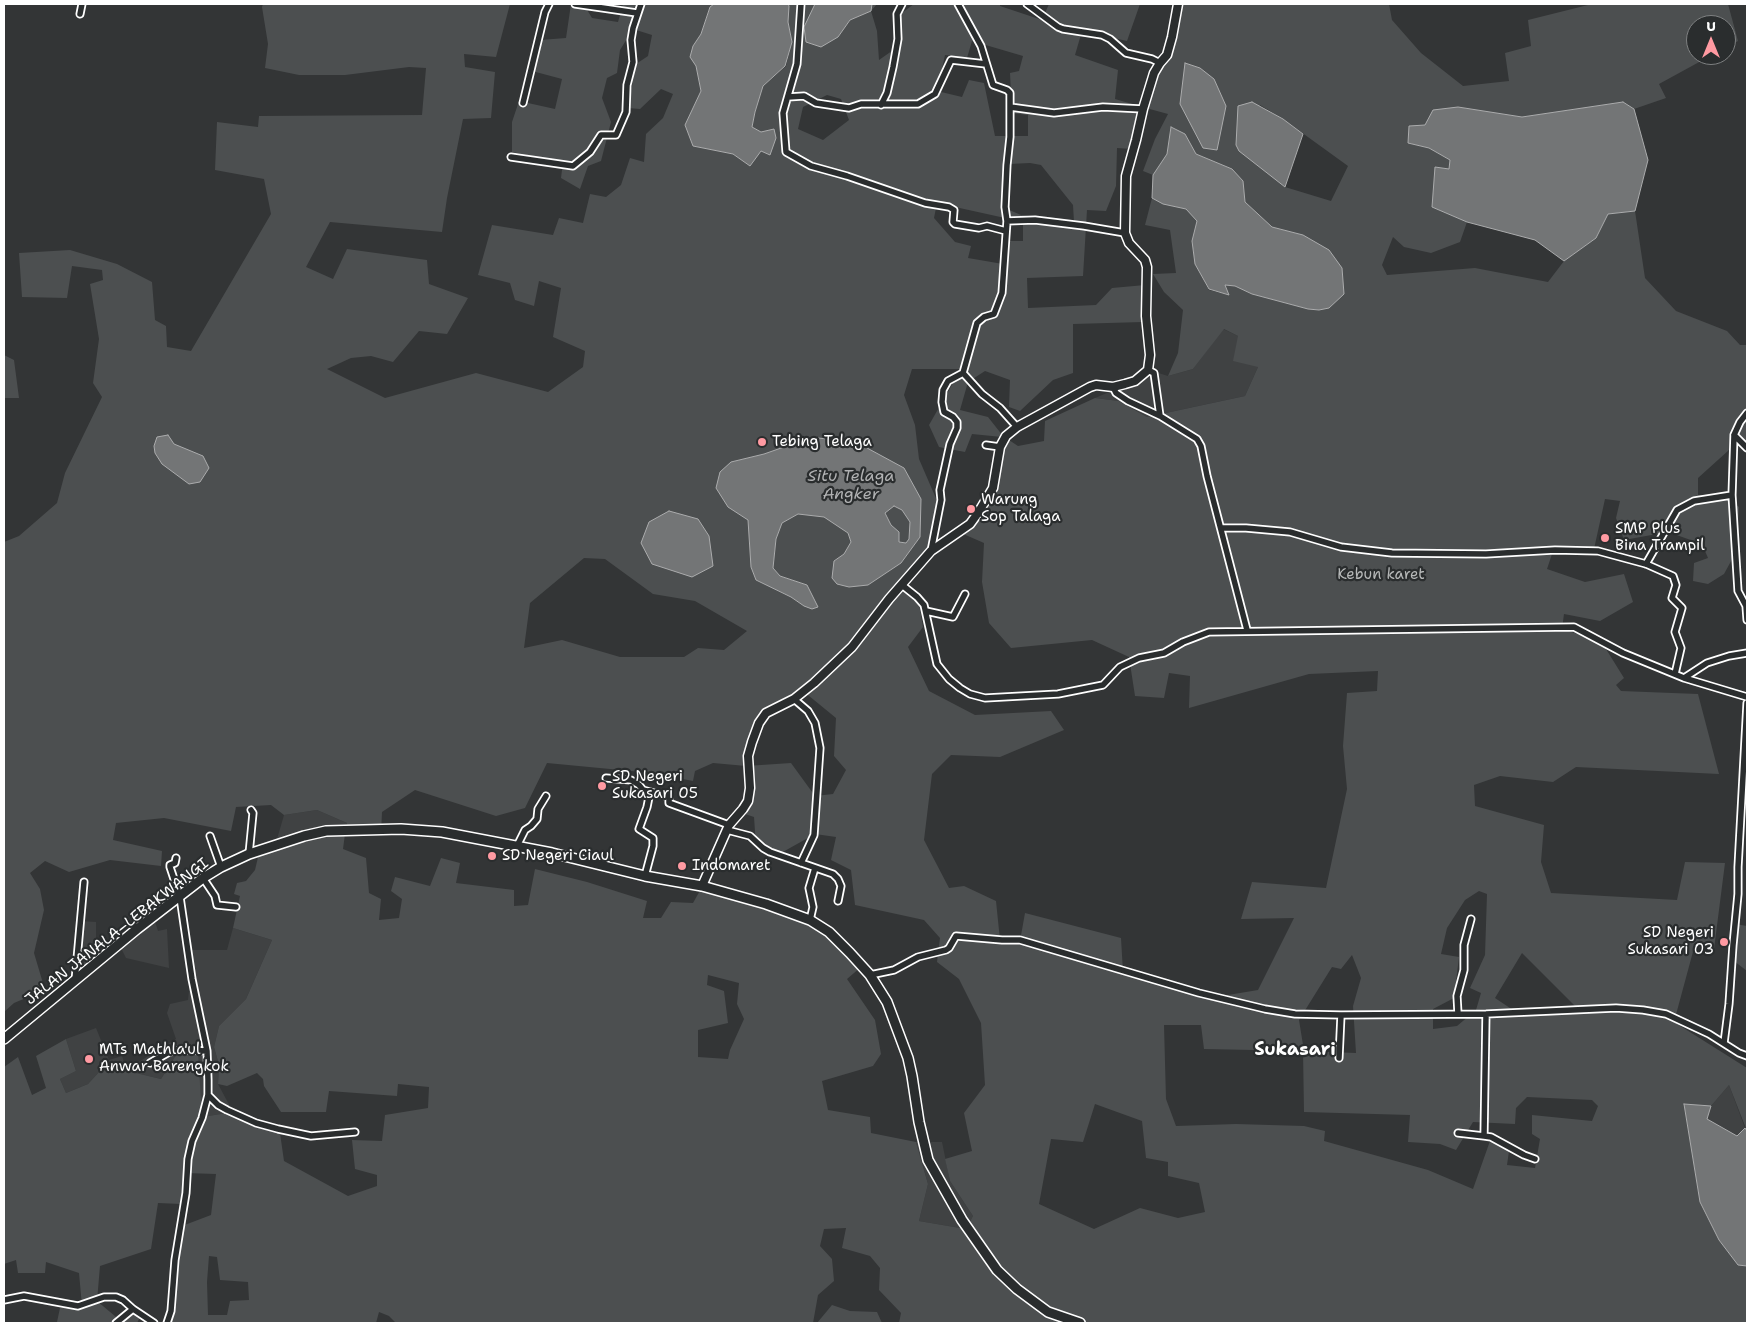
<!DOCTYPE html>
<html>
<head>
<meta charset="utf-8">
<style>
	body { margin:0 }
	#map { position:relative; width:1751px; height:1327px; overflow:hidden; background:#333536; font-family:"Shantell Sans",sans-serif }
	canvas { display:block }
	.frame { position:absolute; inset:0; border:5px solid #fff; pointer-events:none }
	.north { position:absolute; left:1686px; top:15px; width:50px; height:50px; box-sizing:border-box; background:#2a2d2e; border:1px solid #7f8182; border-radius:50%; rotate:0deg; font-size:14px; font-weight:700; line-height:20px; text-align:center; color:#fff }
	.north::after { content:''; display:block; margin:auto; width:18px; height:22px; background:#ff9aa2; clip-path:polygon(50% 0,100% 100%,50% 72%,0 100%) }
</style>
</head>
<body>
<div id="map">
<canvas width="1751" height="1327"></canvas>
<div class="frame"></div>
<div class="north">U</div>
</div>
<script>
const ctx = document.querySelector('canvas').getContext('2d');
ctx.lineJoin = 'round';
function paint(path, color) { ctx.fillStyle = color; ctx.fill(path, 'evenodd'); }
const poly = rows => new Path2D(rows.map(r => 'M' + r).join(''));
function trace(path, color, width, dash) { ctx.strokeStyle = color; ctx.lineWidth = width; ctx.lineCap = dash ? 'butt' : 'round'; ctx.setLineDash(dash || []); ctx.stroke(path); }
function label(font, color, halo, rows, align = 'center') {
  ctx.font = font + ' "Shantell Sans",sans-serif'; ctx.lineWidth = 4.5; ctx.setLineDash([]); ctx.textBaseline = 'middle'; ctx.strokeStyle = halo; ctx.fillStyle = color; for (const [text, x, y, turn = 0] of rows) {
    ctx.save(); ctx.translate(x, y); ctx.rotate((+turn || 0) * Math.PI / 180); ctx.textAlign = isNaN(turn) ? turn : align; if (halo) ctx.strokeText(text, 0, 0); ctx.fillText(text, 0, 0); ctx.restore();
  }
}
paint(poly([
	[1223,329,1238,336,1258,367,1245,396,1147,417,1119,401,1095,398,1133,382,1149,370,1168,376,1193,369],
	[317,810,347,823,345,834,275,846,284,815],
	[154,918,158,931,167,929,169,968,126,958,120,946],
	[80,921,96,922,96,965,77,978],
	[233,928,272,940,246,999,219,1026,214,1047,219,1065,218,1084,233,1112,202,1117,176,1055,161,1079,136,1073,137,1063,176,1039,167,1013,170,1004,188,1000,191,973,189,950,227,950],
	[96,1028,109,1060,122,1056,125,1065,99,1072,88,1084,66,1093,60,1079,76,1071,66,1039],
	[1729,1085,1745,1128,1737,1136,1707,1119,1711,1106],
	[916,1142,942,1142,950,1181,973,1216,966,1229,919,1221,928,1184]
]), '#404243');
paint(poly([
	[263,4,510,4,496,57,464,54,465,67,495,72,491,118,463,119,447,198,442,232,330,222,306,267,333,279,347,249,427,260,429,284,468,298,447,334,419,331,393,362,371,356,351,358,327,369,385,398,476,373,548,392,583,367,585,351,553,337,561,288,539,281,534,306,515,300,510,283,478,275,492,225,553,235,559,218,583,223,590,194,606,197,621,185,630,158,644,162,646,134,663,118,673,94,661,89,640,109,628,108,636,64,648,56,652,35,633,29,620,50,617,73,607,78,602,98,611,122,601,161,588,166,580,189,561,178,563,162,512,152,512,122,519,101,555,109,562,79,532,71,540,40,566,38,571,4,586,8,592,18,618,22,623,4,714,4,710,7,701,34,693,46,701,91,685,125,693,146,733,154,750,166,761,132,752,127,755,112,763,86,786,66,792,42,788,22,788,4,815,4,804,27,806,42,838,37,850,20,870,11,872,4,877,4,871,11,877,31,879,60,896,48,895,18,914,4,1000,4,1000,6,1042,20,1049,4,1140,4,1127,41,1082,31,1075,55,1118,70,1115,99,1146,108,1182,4,1389,4,1392,20,1421,53,1463,86,1509,81,1505,53,1531,46,1528,20,1588,5,1587,4,1728,4,1738,41,1726,48,1726,25,1696,25,1696,55,1712,55,1659,84,1666,98,1634,109,1623,102,1522,117,1458,107,1425,125,1408,143,1429,148,1450,160,1449,169,1435,168,1432,207,1467,222,1460,242,1431,253,1404,247,1393,237,1382,265,1387,275,1475,268,1548,282,1564,261,1596,238,1608,214,1635,211,1645,278,1676,311,1727,331,1740,345,1747,345,1747,451,1739,441,1698,478,1698,495,1725,496,1739,507,1736,552,1724,574,1708,584,1693,581,1694,563,1708,558,1702,544,1668,532,1624,540,1616,518,1620,501,1605,499,1594,549,1552,554,1547,569,1585,582,1624,574,1633,602,1600,621,1564,614,1562,629,1601,641,1624,678,1616,685,1621,691,1698,694,1719,774,1576,767,1553,782,1500,776,1474,785,1475,806,1544,825,1541,862,1551,893,1677,900,1685,862,1725,863,1714,949,1694,948,1674,1022,1747,1068,1747,1131,1729,1085,1711,1106,1684,1104,1700,1203,1719,1240,1738,1265,1747,1266,1747,1323,899,1323,901,1313,879,1290,880,1268,870,1256,842,1248,846,1228,824,1229,820,1246,832,1259,834,1281,818,1295,813,1323,396,1323,389,1316,379,1312,376,1323,168,1323,182,1226,211,1215,216,1174,185,1173,181,1204,158,1203,151,1249,100,1266,97,1301,122,1322,134,1312,140,1317,137,1323,43,1323,57,1322,60,1308,82,1306,79,1273,46,1262,45,1273,18,1273,16,1260,4,1264,4,1067,18,1057,32,1095,46,1088,36,1056,66,1039,76,1071,60,1079,66,1093,88,1084,99,1072,137,1063,136,1073,161,1079,176,1055,198,1052,202,1117,233,1112,261,1129,280,1133,284,1161,348,1196,377,1186,377,1175,355,1169,352,1140,382,1141,385,1115,428,1108,429,1087,398,1084,397,1096,329,1091,326,1112,281,1112,264,1086,263,1079,257,1073,227,1086,218,1084,219,1065,214,1047,219,1026,246,999,272,940,233,928,240,896,234,894,237,883,246,881,255,870,259,853,319,832,345,833,347,823,317,810,284,815,271,805,236,807,231,831,164,818,116,823,113,840,162,851,161,866,110,860,69,872,45,861,30,873,40,889,44,910,34,953,45,990,14,1003,4,1012,4,542,19,536,57,503,65,473,102,397,93,383,99,339,90,284,103,280,102,270,72,266,67,298,22,297,19,253,70,250,117,264,152,282,155,320,166,326,167,347,191,351,271,214,264,179,215,170,217,122,258,127,259,116,422,115,426,68,409,67,345,75,299,75,265,68,268,44,262,7],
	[972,41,1023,56,1019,71,1010,73,1012,113,1028,115,1028,136,995,136,984,83,969,80,962,97,937,91,945,55,967,58],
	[827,95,841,99,849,120,823,140,798,129,803,107],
	[1260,105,1283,119,1348,166,1331,201,1285,187,1265,170],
	[1146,108,1168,114,1155,139,1143,171,1153,175,1167,154,1171,127,1185,134,1196,154,1232,169,1243,181,1245,202,1272,227,1303,235,1319,310,1308,309,1252,294,1235,286,1225,285,1229,295,1209,290,1195,264,1192,241,1197,221,1186,209,1164,204,1152,198,1145,225,1170,230,1176,273,1153,274,1164,292,1183,310,1178,353,1168,376,1193,369,1224,329,1238,336,1233,361,1258,367,1245,396,1147,417,1119,401,1095,398,1045,421,1044,441,1018,446,1003,436,988,417,960,410,968,382,985,371,1010,380,1009,407,1020,411,1053,380,1073,373,1073,324,1143,322,1145,285,1112,288,1096,305,1028,308,1027,278,1083,276,1087,210,1106,211,1116,186,1117,148,1132,149],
	[1030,163,1041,165,1073,205,1074,222,1021,215,1007,209,1009,164],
	[937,203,1023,222,1023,241,1008,241,1003,264,968,258,971,246,955,242,934,218],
	[912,369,961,369,929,425,939,447,965,452,972,434,1002,437,992,488,961,533,984,543,982,582,989,623,1011,648,1092,640,1129,657,1135,696,1164,698,1169,673,1190,676,1189,708,1309,674,1378,671,1377,691,1347,693,1343,746,1347,789,1326,888,1252,882,1241,919,1294,918,1258,990,1210,998,1123,972,1121,938,1025,913,1020,941,1000,940,996,901,964,886,949,888,924,840,932,774,951,755,1000,757,1064,730,1051,711,975,715,929,691,908,647,923,627,919,604,899,588,930,550,938,503,919,459,915,425,904,395],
	[818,438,856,442,921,499,920,537,901,563,868,585,849,587,834,561,844,554,851,542,848,533,825,517,798,514,782,523,776,539,773,568,780,576,807,585,804,606,791,597,756,580,751,567,748,520,731,462,764,454,804,440],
	[584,558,605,559,653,594,695,601,747,631,724,650,698,648,684,657,620,657,562,640,524,648,530,603],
	[803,691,836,718,834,756,846,770,833,794,815,796,791,763,746,766,746,750,763,716],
	[547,763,652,773,693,781,695,771,713,763,746,766,746,798,739,812,754,817,756,846,781,853,815,834,836,837,831,860,851,870,855,905,924,920,940,938,937,962,959,979,981,1023,985,1085,964,1113,972,1151,945,1159,950,1181,973,1216,966,1229,919,1221,928,1184,916,1142,871,1133,870,1117,828,1110,822,1081,873,1066,881,1054,875,1020,847,979,861,967,838,943,810,922,702,887,693,903,671,902,661,918,643,918,647,901,587,882,535,869,528,905,514,906,514,890,456,883,460,863,441,858,430,886,395,877,391,891,402,899,399,918,379,920,381,899,369,893,366,858,343,849,345,834,381,834,382,812,415,790,496,816,525,808],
	[1479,891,1487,894,1485,955,1470,988,1481,993,1476,1010,1457,1026,1433,1029,1433,1009,1454,998,1459,957,1441,954,1447,928,1465,900],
	[1522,953,1575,1006,1575,1007,1519,1014,1495,998],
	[1352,955,1361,978,1353,1006,1356,1053,1304,1051,1299,1020,1332,967,1341,969],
	[708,975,739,983,737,1004,744,1019,730,1050,728,1059,698,1057,698,1030,728,1023,724,991,707,985],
	[1164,1025,1201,1025,1204,1049,1303,1051,1304,1112,1410,1115,1408,1142,1440,1144,1456,1150,1473,1122,1515,1124,1516,1108,1527,1097,1592,1100,1598,1106,1592,1121,1532,1115,1532,1134,1540,1139,1535,1168,1507,1165,1509,1151,1490,1141,1473,1189,1428,1170,1324,1141,1325,1131,1304,1126,1236,1124,1176,1126,1166,1099],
	[1095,1104,1142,1121,1146,1158,1168,1162,1168,1176,1199,1183,1205,1212,1178,1218,1140,1208,1094,1229,1039,1204,1051,1139,1083,1142],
	[209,1256,217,1257,220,1280,248,1282,249,1300,230,1301,227,1315,208,1315,207,1282],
	[4,355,14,360,19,398,4,398],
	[894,506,902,510,910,522,910,539,906,543,899,542,899,532,891,525,885,512],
	[1735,924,1747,926,1747,971,1734,961],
	[832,1305,850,1311,877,1312,882,1323,817,1323]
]), '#4c4f50');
const water = poly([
	[714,4,788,4,789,6,788,22,792,42,785,66,763,86,755,112,752,127,761,132,774,129,776,138,770,155,761,151,750,166,733,154,693,146,685,125,701,91,696,66,690,57,693,46,701,34,710,7,714,4],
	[815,4,872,4,871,11,850,20,838,37,821,47,806,42,804,27,815,4],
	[1185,63,1200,68,1214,79,1226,106,1217,150,1203,148,1180,104,1185,63],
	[1252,102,1283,119,1303,134,1285,187,1239,151,1236,145,1238,106,1252,102],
	[1623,102,1634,109,1648,160,1635,211,1608,214,1596,238,1564,261,1535,240,1467,222,1432,207,1435,167,1449,169,1450,160,1429,148,1408,143,1409,126,1425,125,1433,110,1458,107,1522,117,1623,102],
	[1171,127,1185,134,1196,154,1232,169,1243,181,1245,202,1272,227,1303,235,1329,250,1342,268,1344,294,1329,308,1319,310,1308,309,1252,294,1235,286,1225,285,1229,295,1209,289,1195,264,1192,241,1197,221,1186,209,1163,204,1152,198,1153,175,1167,154,1171,127],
	[168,435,174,444,203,456,209,468,200,482,189,484,162,464,155,453,154,446,157,437,168,435],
	[818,438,856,442,904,468,921,499,920,537,901,563,868,585,849,587,837,584,832,578,834,561,844,554,851,542,848,533,824,517,798,514,782,523,776,539,773,568,780,576,807,585,818,607,812,609,804,606,791,597,756,580,751,567,748,520,728,507,716,488,720,472,731,462,764,454,804,440,818,438],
	[894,506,902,510,910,522,909,539,906,543,899,542,899,532,891,525,885,513,894,506],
	[669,511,698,519,709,536,713,566,692,577,652,564,641,543,649,522,669,511],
	[1684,1104,1711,1106,1707,1119,1737,1136,1745,1128,1747,1131,1747,1266,1738,1265,1719,1240,1700,1202,1684,1104]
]);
paint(water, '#737576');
trace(water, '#abacad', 1);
const street = poly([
	[575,4,637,13],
	[801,4,797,64,783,113,786,152,811,166,847,176,925,203,949,207,954,210,953,222,955,224,979,228,987,226,1006,231],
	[1027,4,1058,27,1063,29,1102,35,1110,39,1126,53,1152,59,1160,63],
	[80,14,82,4],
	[788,97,804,96,816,103,849,108,861,104,918,104,935,94,951,60,986,64],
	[523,103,545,12,549,4],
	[881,105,887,93,893,67,898,39,897,14,902,4],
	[1010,107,1054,113,1103,107,1143,109],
	[511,157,573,166,590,152,601,135,616,135,626,112,627,85,633,62,631,40,633,28,641,4],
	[1007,221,1035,220,1084,226,1125,233],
	[1148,370,1154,373,1160,416],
	[963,373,982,394,1000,408,1017,427],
	[1113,387,1116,393,1128,401,1160,416,1197,439,1201,446,1207,476,1247,630],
	[1747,413,1740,422,1734,435,1732,495,1738,591,1746,606,1747,620],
	[1734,435,1747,448],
	[986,445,1000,447],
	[1221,528,1246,528,1290,532,1341,547,1392,553,1486,554,1555,550,1598,551,1646,564,1673,576,1676,585,1672,598,1682,608,1675,632,1681,648,1675,674],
	[931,551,941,500,940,490,950,444,957,428,957,422,953,417,944,412,942,402,943,390,948,381,963,373,977,323,984,317,994,314,1002,293,1007,221,1005,207,1007,165,1010,137,1010,93,1007,90,993,85,981,46,958,4],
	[1646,564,1677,510,1694,501,1732,495],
	[902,585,917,597,924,605,937,664,949,679,960,688,970,694,985,698,1058,694,1103,685,1120,667,1139,658,1164,653,1183,642,1209,632,1574,627,1623,653,1684,678,1747,697],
	[926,611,953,617,965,594],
	[1684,678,1707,663,1729,656,1747,653],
	[794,699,808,711,815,723,820,748,814,835,801,863],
	[606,778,631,780,639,785,643,790,669,797,669,803,729,825],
	[727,830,750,836,763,848,770,852,833,874,838,879,841,886,838,901],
	[210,836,221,867],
	[517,846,525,830,531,826,537,819,538,809,546,796],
	[249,854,253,813,251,810],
	[645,876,653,846,653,838,639,829,647,807,650,792],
	[203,878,215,896,217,905,236,907],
	[810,920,813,907,809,888,815,868],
	[870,975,894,970,918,957,946,950,949,948,956,936,1002,940,1020,940,1199,993,1265,1009,1295,1014,1341,1015,1486,1014,1616,1008,1643,1010,1666,1014,1709,1034,1739,1053,1747,1056],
	[75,981,84,882],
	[1458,1014,1457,996,1464,970,1464,945,1471,919],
	[1486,1014,1484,1136,1491,1137,1524,1155,1535,1159],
	[1724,1043,1729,1004,1733,945,1738,894,1738,867,1747,703],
	[1339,1058,1341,1015],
	[150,1063,169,1052,181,1050,207,1051],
	[208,1095,218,1105,227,1110,256,1123,278,1129,311,1136,355,1132],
	[1458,1133,1484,1136],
	[4,1300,24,1296,78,1306,104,1297,116,1297,123,1300,133,1309,154,1323],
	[116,1323,133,1309],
	[167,1323,171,1311,175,1260,186,1193,188,1159,192,1141,202,1118,208,1095,208,1080,207,1051,192,979,180,897,170,867,170,865,175,863,176,858]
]);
const secondary = poly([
	[702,886,729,825,743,809,748,801,750,788,748,756,752,742,759,723,766,713,794,699,814,683,852,647,889,599,931,551,970,524,978,513,993,488,1000,447,1006,436,1017,427,1090,387,1096,385,1113,387,1125,384,1135,381,1148,370,1150,355,1146,316,1147,267,1145,260,1129,243,1125,233,1126,176,1136,140,1143,109,1154,73,1160,63,1167,55,1172,37,1178,4]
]);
const primary = poly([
	[4,1039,137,929,203,878,221,867,249,854,304,836,326,831,401,829,442,832,552,853,645,876,702,886,766,904,810,920,829,932,850,953,870,975,887,1002,908,1058,912,1076,919,1122,928,1160,962,1220,997,1270,1017,1289,1048,1312,1080,1323]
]);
trace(street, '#fff', 9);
trace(secondary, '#fff', 11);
trace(primary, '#fff', 12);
trace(street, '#2a2d2e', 5.5);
trace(secondary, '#2a2d2e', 8);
trace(primary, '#2a2d2e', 9);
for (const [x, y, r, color] of [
	[762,442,5,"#ff9aa2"],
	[971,509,5,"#ff9aa2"],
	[1605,538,5,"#ff9aa2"],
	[602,786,5,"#ff9aa2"],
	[492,856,5,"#ff9aa2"],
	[682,866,5,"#ff9aa2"],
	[1724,942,5,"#ff9aa2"],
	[89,1059,5,"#ff9aa2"]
]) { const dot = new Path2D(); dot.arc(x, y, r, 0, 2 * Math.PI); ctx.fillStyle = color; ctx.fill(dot); trace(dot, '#2a2d2e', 2); }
label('15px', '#fff', '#2a2d2e', [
	["Tebing Telaga",772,442],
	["Warung",981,500],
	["Sop Talaga",981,517],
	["SMP Plus",1615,529],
	["Bina Trampil",1615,546],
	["SD Negeri",612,777],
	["Sukasari 05",612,794],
	["SD Negeri Ciaul",502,856],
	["Indomaret",692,866],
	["SD Negeri",1714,933,"right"],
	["Sukasari 03",1714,950,"right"],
	["MTs Mathla'ul",99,1050],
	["Anwar Barengkok",99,1067]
], 'left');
label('15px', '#b7b9b9', '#2a2d2e', [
	["Kebun karet",1381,575]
]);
label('15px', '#fff', '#2a2d2e', [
	["JALAN JANALA–LEBAKWANGI",117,932,-38]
]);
label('italic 16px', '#b2b3b4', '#2a2d2e', [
	["Situ Telaga",851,477],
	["Angker",851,495]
]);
label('bold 18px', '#fff', '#2a2d2e', [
	["Sukasari",1295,1050]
]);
</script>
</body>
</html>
